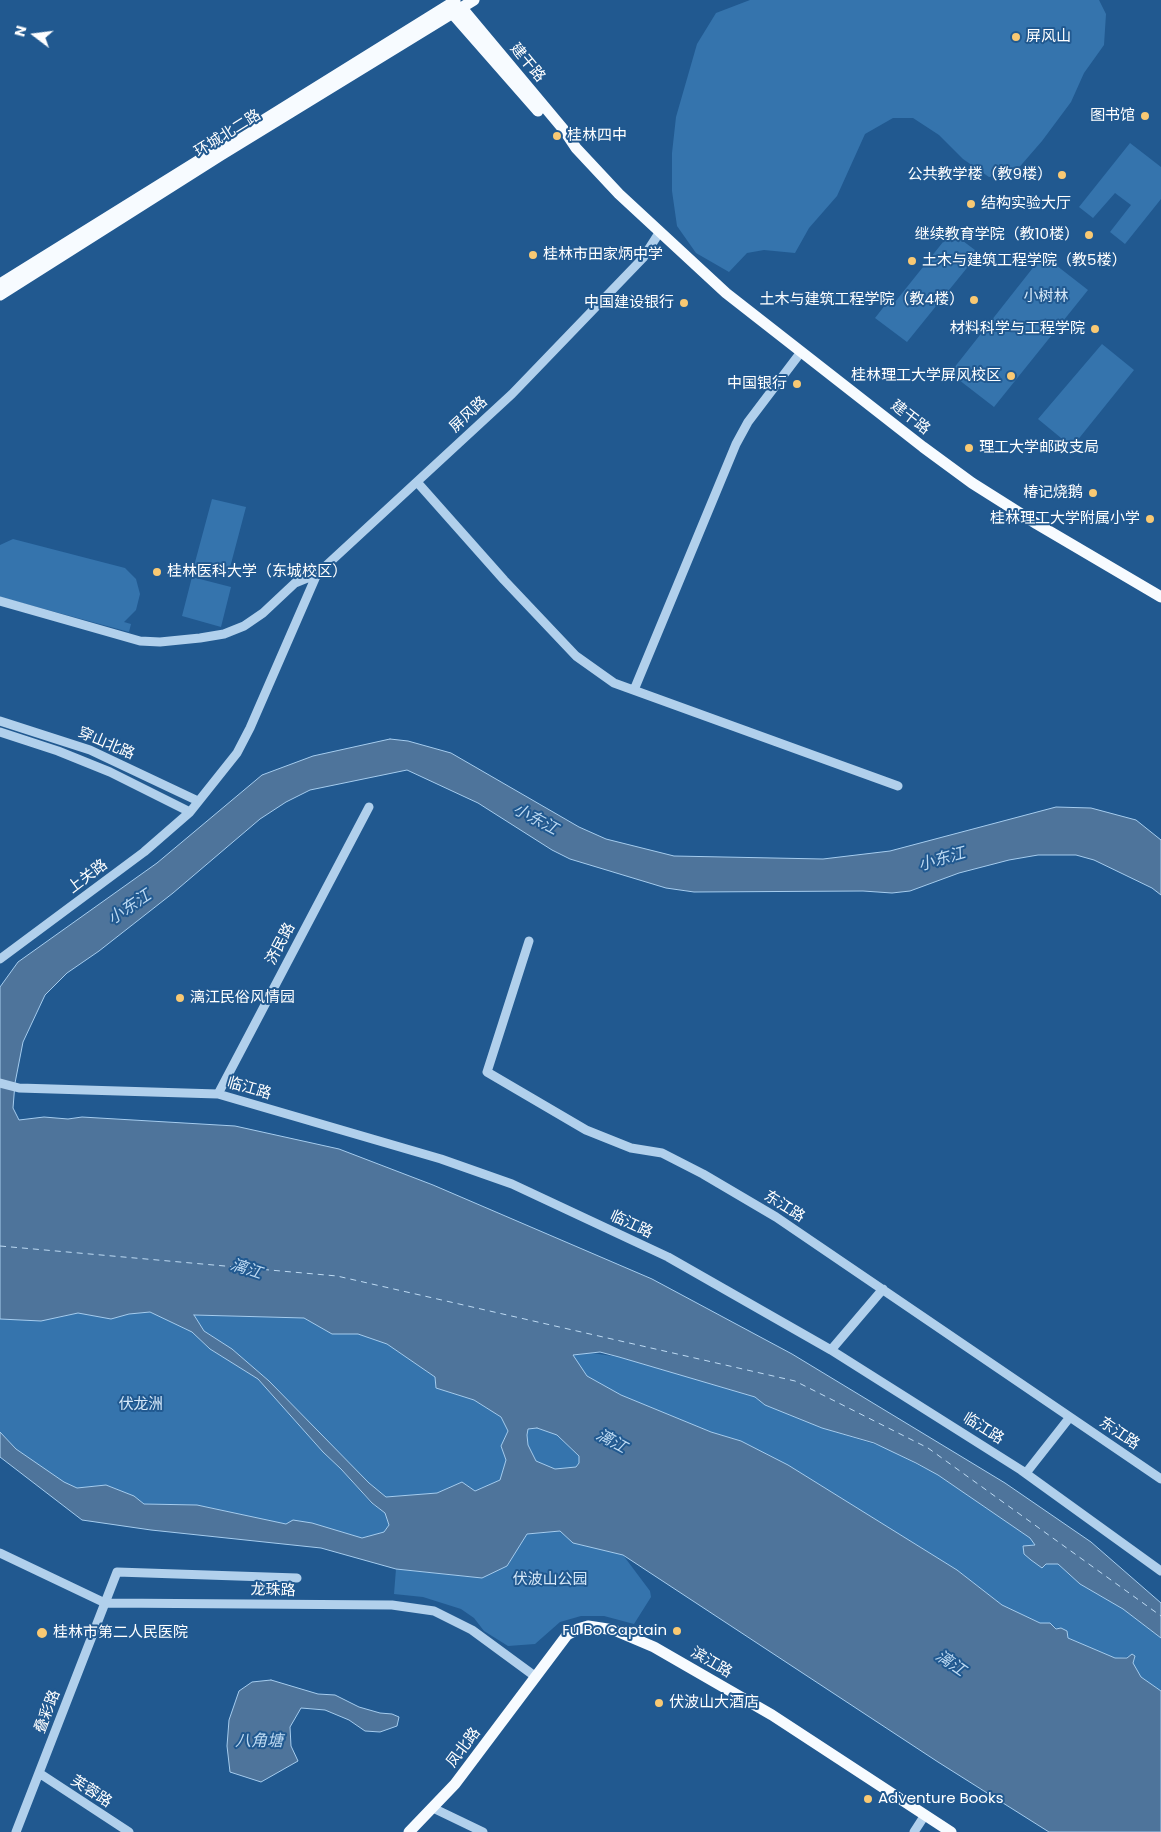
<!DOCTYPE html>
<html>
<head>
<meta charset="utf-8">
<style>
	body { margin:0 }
	#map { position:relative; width:1161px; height:1832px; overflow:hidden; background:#215990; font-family:Poppins,sans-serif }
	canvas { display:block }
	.north { position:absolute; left:10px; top:10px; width:50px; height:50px; -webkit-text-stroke:4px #215990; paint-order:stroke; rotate:285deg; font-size:14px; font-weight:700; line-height:20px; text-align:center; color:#fff }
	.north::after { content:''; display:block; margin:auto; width:18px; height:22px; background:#fff; clip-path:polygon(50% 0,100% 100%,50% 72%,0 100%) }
</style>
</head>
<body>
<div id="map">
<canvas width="1161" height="1832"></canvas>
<div class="north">N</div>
</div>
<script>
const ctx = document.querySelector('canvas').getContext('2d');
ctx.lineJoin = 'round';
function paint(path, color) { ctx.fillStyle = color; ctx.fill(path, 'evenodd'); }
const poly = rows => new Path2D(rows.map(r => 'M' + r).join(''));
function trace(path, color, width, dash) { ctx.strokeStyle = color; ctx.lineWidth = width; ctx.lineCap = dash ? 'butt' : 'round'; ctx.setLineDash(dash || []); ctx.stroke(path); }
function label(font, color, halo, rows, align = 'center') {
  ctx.font = font + ' Poppins,"Noto Sans SC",sans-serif'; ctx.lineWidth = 4; ctx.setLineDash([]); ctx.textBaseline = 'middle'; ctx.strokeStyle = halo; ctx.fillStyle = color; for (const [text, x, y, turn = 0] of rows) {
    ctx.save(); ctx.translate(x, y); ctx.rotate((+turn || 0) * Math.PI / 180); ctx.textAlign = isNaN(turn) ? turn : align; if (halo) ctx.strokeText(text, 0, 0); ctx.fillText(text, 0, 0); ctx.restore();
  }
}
paint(poly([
	[750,0,1099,0,1106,14,1104,45,1084,73,1071,102,1042,141,1016,171,989,177,963,159,939,135,913,118,893,118,865,134,837,196,809,228,795,253,764,250,747,253,729,272,696,253,677,226,672,191,672,153,676,117,697,44,716,13],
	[1130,143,1161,167,1161,199,1125,244,1110,232,1131,205,1115,193,1093,218,1079,207],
	[951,232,979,253,907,342,875,318,886,304,891,307],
	[1043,255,1088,290,994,407,950,373],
	[1102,344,1134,370,1072,447,1038,419],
	[212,499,246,507,228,575,194,566],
	[13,539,125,568,136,579,140,594,136,610,124,622,131,624,129,632,0,597,0,545],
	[192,577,231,587,221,627,182,616],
	[150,1312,192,1332,210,1349,258,1379,323,1452,341,1469,371,1503,385,1513,389,1525,384,1532,362,1538,312,1523,286,1524,197,1505,144,1504,134,1496,106,1485,77,1488,64,1483,16,1449,0,1432,0,1319,57,1318,78,1313,111,1319,129,1314],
	[194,1315,304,1318,332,1334,358,1334,387,1344,435,1377,436,1388,474,1400,501,1417,508,1431,501,1446,506,1460,500,1480,475,1491,462,1482,437,1493,386,1497,369,1483,269,1381,232,1349,204,1331],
	[585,1352,619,1357,755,1397,765,1405,822,1428,884,1447,938,1475,1030,1538,1035,1545,1023,1547,1031,1560,1038,1564,1058,1564,1080,1584,1123,1609,1161,1638,1161,1691,1141,1677,1133,1663,1135,1656,1115,1658,1068,1638,1050,1623,1040,1623,1002,1605,957,1570,788,1465,741,1441,711,1432,621,1395,587,1376,573,1355],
	[537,1428,557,1435,579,1456,579,1463,576,1467,555,1469,536,1461,528,1445,527,1435,528,1429],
	[560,1531,573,1543,623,1555,650,1591,651,1597,634,1624,604,1616,581,1616,560,1622,535,1644,508,1646,484,1631,474,1618,461,1609,423,1597,394,1594,396,1569,471,1577,507,1566,527,1534]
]), '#3574ad');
const water = poly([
	[390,739,408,741,451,753,579,827,606,839,674,856,823,859,890,851,1056,807,1091,808,1136,820,1161,840,1161,895,1152,888,1094,860,1076,855,1038,855,1009,860,959,873,910,891,892,893,863,891,694,892,666,888,570,859,552,850,478,803,407,770,310,790,286,802,260,819,173,893,99,951,67,973,45,995,23,1042,15,1083,13,1108,19,1120,44,1117,68,1119,82,1117,235,1126,339,1149,433,1185,652,1279,792,1354,1005,1483,1091,1542,1161,1603,1161,1638,1123,1609,1080,1584,1058,1564,1046,1564,1042,1568,1031,1560,1024,1554,1023,1546,1035,1545,1030,1538,938,1475,916,1463,874,1443,822,1428,765,1405,755,1397,619,1357,600,1352,573,1355,587,1376,621,1395,711,1432,741,1441,788,1465,957,1570,1002,1605,1040,1623,1050,1623,1056,1629,1061,1628,1067,1631,1068,1638,1115,1658,1127,1658,1132,1654,1135,1656,1133,1663,1141,1677,1161,1691,1161,1832,1049,1832,938,1762,623,1555,573,1543,560,1531,527,1534,507,1566,482,1578,396,1569,321,1548,151,1530,82,1520,0,1457,0,1432,16,1449,64,1482,77,1488,106,1485,134,1496,144,1504,197,1505,286,1524,293,1520,312,1523,362,1538,384,1532,389,1525,385,1513,372,1503,341,1469,323,1452,258,1379,210,1349,192,1332,150,1312,129,1314,111,1319,78,1313,41,1321,0,1319,0,987,18,962,157,863,262,775,313,756,390,739],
	[194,1315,304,1318,332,1334,358,1334,387,1344,435,1377,436,1388,474,1400,501,1417,508,1431,501,1446,506,1460,500,1480,475,1491,462,1482,437,1493,386,1497,369,1483,269,1381,232,1349,204,1331,194,1315],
	[537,1428,557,1435,579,1456,579,1463,576,1467,555,1469,536,1461,528,1445,527,1435,528,1429,537,1428],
	[271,1680,318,1694,335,1695,359,1707,380,1713,392,1714,399,1717,397,1726,380,1732,365,1731,349,1720,325,1710,301,1708,290,1727,291,1746,298,1761,261,1782,230,1772,227,1746,229,1720,239,1691,252,1682,271,1680]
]);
paint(water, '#4e749b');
trace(water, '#a5ccee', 1);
trace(poly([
	[0,1246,337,1276,795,1381,928,1448,1161,1616]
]), '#bddaf3', 1, [6, 5]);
trace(poly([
	[417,482,504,580,576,656,614,683,898,786],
	[0,601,140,641,160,642,200,638,224,634,244,626,263,613,295,583,317,574,512,394,643,258,659,233],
	[634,690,736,444,748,422,801,352],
	[0,721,90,750,198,801],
	[0,732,58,751,110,772,190,812],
	[529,941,487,1072,586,1130,631,1148,662,1153,703,1174,776,1217,1161,1479],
	[0,959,144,852,190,812,237,753,250,728,317,574],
	[0,1083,19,1088,218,1094,441,1159,512,1184,668,1257,831,1350,1021,1470,1161,1571],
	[218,1094,369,807],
	[831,1350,883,1289],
	[1026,1473,1070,1417],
	[0,1553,105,1603,392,1605,434,1611,472,1630,536,1677],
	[39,1773,129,1832],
	[433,1808,483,1832],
	[16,1832,117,1572,297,1578],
	[914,1832,925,1815]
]), '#b1d0ec', 9);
trace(poly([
	[449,5,462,8,564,130,576,148,619,194,726,293,923,447,972,483,1037,524,1161,597],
	[450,7,452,13,538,111],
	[0,284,455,1],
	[0,295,221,155,474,0],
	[409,1832,455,1784,567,1635,578,1629,588,1626,614,1630,654,1647,772,1715,951,1832]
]), '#f7fbff', 11);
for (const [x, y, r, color] of [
	[1016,37,5,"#f9c973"],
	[1145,116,5,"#f9c973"],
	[557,136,5,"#f9c973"],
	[1062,175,5,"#f9c973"],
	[971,204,5,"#f9c973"],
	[1089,235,5,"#f9c973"],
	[533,255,5,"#f9c973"],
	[912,261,5,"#f9c973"],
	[974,300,5,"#f9c973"],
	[684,303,5,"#f9c973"],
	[1095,329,5,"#f9c973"],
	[1011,376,5,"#f9c973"],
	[797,384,5,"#f9c973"],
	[969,448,5,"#f9c973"],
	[1093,493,5,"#f9c973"],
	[1150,519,5,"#f9c973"],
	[157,572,5,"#f9c973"],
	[180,998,5,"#f9c973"],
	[677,1631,5,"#f9c973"],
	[42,1633,6,"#f9c973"],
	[659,1703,5,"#f9c973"],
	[868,1799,5,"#f9c973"]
]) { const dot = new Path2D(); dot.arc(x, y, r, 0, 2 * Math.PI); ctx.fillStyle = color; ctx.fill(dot); trace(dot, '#215990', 2); }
label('15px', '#fff', '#215990', [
	["屏风山",1026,37],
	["图书馆",1135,116,"right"],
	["桂林四中",567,136],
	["公共教学楼（教9楼）",1052,175,"right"],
	["结构实验大厅",981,204],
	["继续教育学院（教10楼）",1079,235,"right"],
	["桂林市田家炳中学",543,255],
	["土木与建筑工程学院（教5楼）",922,261],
	["土木与建筑工程学院（教4楼）",964,300,"right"],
	["中国建设银行",674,303,"right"],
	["材料科学与工程学院",1085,329,"right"],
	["桂林理工大学屏风校区",1001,376,"right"],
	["中国银行",787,384,"right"],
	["理工大学邮政支局",979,448],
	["椿记烧鹅",1083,493,"right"],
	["桂林理工大学附属小学",1140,519,"right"],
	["桂林医科大学（东城校区）",167,572],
	["漓江民俗风情园",190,998],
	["Fu Bo Captain",667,1631,"right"],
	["桂林市第二人民医院",53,1633],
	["伏波山大酒店",669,1703],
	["Adventure Books",878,1799]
], 'left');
label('15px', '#fff', '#215990', [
	["建干路",527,63,50],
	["环城北二路",228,134,-32],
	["屏风路",469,415,-43],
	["建干路",910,418,38],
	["穿山北路",106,744,23],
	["上关路",88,877,-37],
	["济民路",281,944,-62],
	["临江路",249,1089,16],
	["东江路",784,1207,32],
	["临江路",631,1225,25],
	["临江路",983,1429,32],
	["东江路",1119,1434,34],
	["龙珠路",273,1591,1],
	["滨江路",711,1663,30],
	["叠彩路",48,1712,-69],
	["凤北路",464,1748,-53],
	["芙蓉路",91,1792,33]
]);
label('15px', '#d7e9f9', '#215990', [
	["小树林",1046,297],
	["伏龙洲",141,1405],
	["伏波山公园",550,1580]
]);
label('italic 16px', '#bddaf3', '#215990', [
	["小东江",535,820,28],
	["小东江",942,860,-16],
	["小东江",130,908,-34],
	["漓江",246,1270,18],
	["漓江",611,1442,29],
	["漓江",950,1664,35],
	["八角塘",259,1742]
]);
</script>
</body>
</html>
